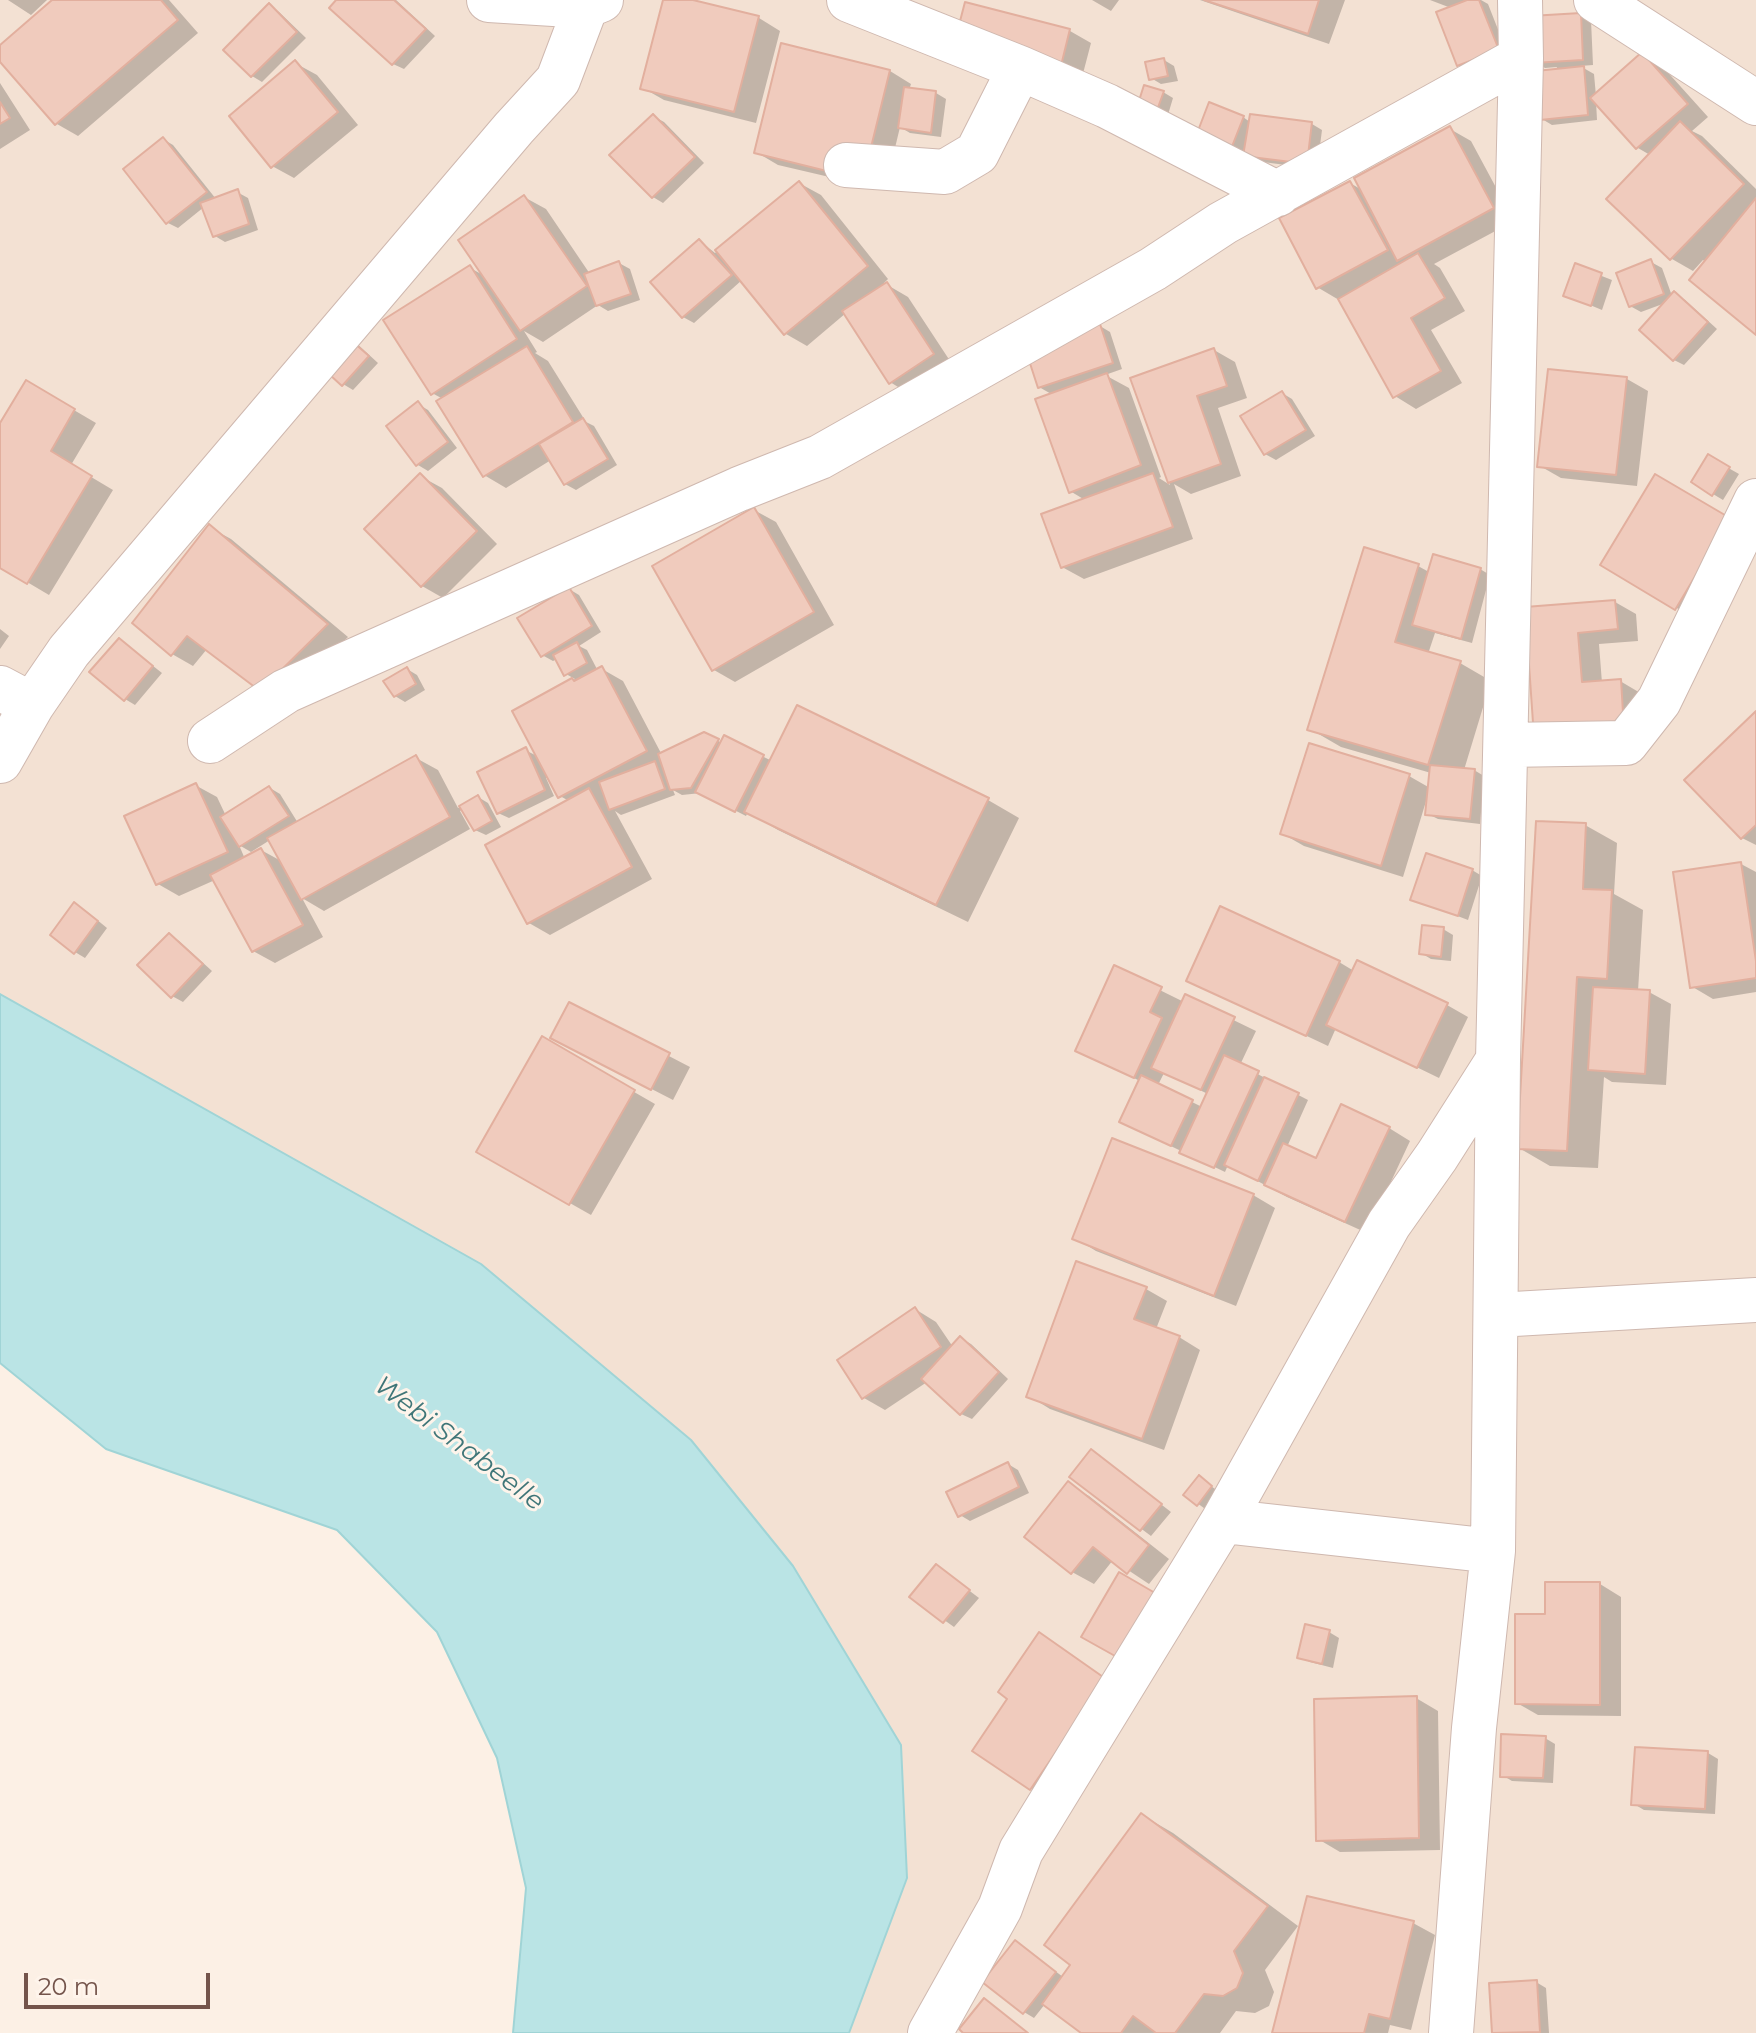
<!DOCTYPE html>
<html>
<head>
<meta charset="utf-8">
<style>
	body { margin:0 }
	#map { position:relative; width:1756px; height:2033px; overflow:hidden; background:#fcf0e5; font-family:Montserrat,sans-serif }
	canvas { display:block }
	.scale { position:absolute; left:24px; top:1973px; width:186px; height:36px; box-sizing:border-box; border:4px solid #74544b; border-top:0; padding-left:10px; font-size:24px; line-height:28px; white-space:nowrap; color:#74544b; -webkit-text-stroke:6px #fef4eb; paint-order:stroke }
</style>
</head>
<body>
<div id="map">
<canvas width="1756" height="2033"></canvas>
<div class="scale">20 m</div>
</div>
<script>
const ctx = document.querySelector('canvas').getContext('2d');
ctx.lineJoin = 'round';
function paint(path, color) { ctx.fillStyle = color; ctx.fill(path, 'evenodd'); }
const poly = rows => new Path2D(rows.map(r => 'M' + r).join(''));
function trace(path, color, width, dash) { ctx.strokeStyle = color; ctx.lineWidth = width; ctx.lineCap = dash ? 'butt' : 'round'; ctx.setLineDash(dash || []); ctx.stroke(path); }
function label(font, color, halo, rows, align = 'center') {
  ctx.font = font + ' Montserrat,sans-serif'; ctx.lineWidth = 6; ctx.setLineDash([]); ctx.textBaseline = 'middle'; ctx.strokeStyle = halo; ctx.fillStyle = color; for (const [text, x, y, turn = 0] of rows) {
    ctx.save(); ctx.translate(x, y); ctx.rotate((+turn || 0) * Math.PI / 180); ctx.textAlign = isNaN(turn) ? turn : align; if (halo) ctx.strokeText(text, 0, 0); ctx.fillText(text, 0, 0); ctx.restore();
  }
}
paint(poly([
	[0,0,1756,0,1756,2033,849,2033,907,1878,793,1566,691,1440,481,1264,0,994]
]), '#f3e1d3');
const water = poly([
	[0,994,481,1264,691,1440,793,1566,901,1745,907,1878,849,2033,513,2033,526,1888,497,1758,437,1632,337,1530,106,1449,0,1363,0,994]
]);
paint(water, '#bae4e5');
trace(water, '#a0d4d6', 2);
paint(poly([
	[8,0,47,0,31,15],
	[55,0,169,0,198,33,78,136,57,124,0,59,0,48],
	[339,0,396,0,435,36,404,69,393,64,332,8],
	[666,0,685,0,759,18,780,31,756,123,664,100,643,88],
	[1092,0,1119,0,1111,11],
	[1200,0,1345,0,1329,44],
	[1430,0,1481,0,1488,4,1508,55,1469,70,1458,65,1451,8],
	[966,4,1070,31,1091,43,1080,85],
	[269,6,279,12,306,38,262,82,252,76],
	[1581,15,1591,20,1593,65,1580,66,1594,74,1596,96,1642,54,1663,67,1708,117,1692,131,1702,136,1756,189,1756,332,1706,262,1703,260,1693,271,1672,259,1609,199,1650,155,1638,148,1596,101,1597,120,1552,125,1542,119,1557,67,1545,68,1535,62],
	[1164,60,1174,66,1178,81,1161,84,1151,78],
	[295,63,317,75,358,125,294,178,272,166],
	[890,71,911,84,909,90,936,93,946,99,941,137,910,133,900,127,885,190,778,165,756,152],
	[0,83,30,130,0,149],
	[1163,92,1173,98,1167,118,1150,112],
	[653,116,664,122,704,163,663,203,653,197],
	[1243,117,1250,122,1312,124,1322,130,1317,169,1255,161,1208,141],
	[1450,129,1471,141,1514,221,1434,264,1440,268,1465,311,1431,330,1462,383,1416,409,1395,396,1339,300,1317,287,1350,183,1362,190],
	[163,139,173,145,216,199,237,192,248,198,258,230,225,242,215,236,204,207,178,228,168,223],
	[799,183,821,195,888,279,884,283,908,297,954,367,911,395,890,382,846,313,807,346,786,334,742,280,694,323,683,317,653,282,700,241,715,253],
	[524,197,546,209,590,274,619,263,630,269,640,300,608,311,598,305,543,342,524,331,537,352,535,353,548,361,586,422,594,426,617,465,576,490,565,484,551,460,506,488,484,475,443,399,432,393,470,268,485,276],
	[1651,262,1662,268,1672,296,1675,294,1685,300,1717,329,1684,365,1674,360,1668,302,1641,312,1630,306],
	[1576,266,1612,280,1602,310,1566,295],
	[1100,326,1110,332,1122,369,1105,375,1129,388,1161,477,1159,478,1170,485,1133,379,1214,350,1235,362,1247,398,1218,408,1241,476,1191,494,1174,484,1193,539,1084,579,1062,567,1085,500,1070,491,1053,395,1039,387],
	[355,342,378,363,353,390,343,384],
	[1627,379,1648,391,1637,486,1561,478,1540,466],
	[26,382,96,423,71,465,113,490,49,595,0,566,0,426],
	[1282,393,1292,399,1315,436,1276,460,1265,454],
	[418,404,428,410,457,448,428,471,418,465],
	[1709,457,1739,474,1723,500,1693,482],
	[420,476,442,488,497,544,443,598,422,586],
	[754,510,776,522,834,625,735,682,714,670],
	[209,527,231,539,348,637,282,701,207,649,193,666,172,654],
	[1750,532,1697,620,1603,564],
	[1418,566,1429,572,1480,569,1490,575,1472,643,1435,633,1428,654,1460,663,1491,681,1464,770,1474,770,1484,776,1480,824,1438,819,1428,814,1427,798,1403,877,1304,846,1283,834,1409,776,1430,788,1431,773,1341,747,1310,729],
	[569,589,579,595,601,632,579,646,587,650,598,671,602,669,623,681,662,755,704,734,722,743,725,738,772,761,988,800,1019,818,968,922,778,830,748,812,746,816,701,793,682,795,673,790,675,795,621,815,615,811,652,879,550,935,529,923,569,801,560,796,549,777,546,778,554,796,509,818,498,813,525,750,539,757,514,712,575,679,566,674,557,659,553,661,542,655],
	[1615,602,1636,614,1638,641,1599,644,1602,683,1620,681,1642,694,1645,741,1557,749,1527,609],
	[0,629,9,636,0,649],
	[120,640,162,673,135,705,125,699],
	[407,669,417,675,425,690,405,702,395,696],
	[1756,714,1756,845,1742,838],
	[416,758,438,770,458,808,478,797,488,803,501,827,486,835,475,830,463,809,460,811,470,829,324,911,302,898,323,937,275,963,253,951,215,880,179,896,158,884,195,785,217,797,226,816,270,788,280,794,298,823],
	[270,840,283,862,261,850,245,859,239,845,251,852],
	[1585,825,1617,843,1614,894,1643,910,1638,991,1649,992,1671,1004,1666,1085,1612,1082,1604,1077,1598,1168,1550,1166,1519,1148],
	[1741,864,1756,872,1756,992,1713,999,1691,986],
	[1472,870,1482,876,1468,920,1413,899],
	[85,910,107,928,85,958,75,952],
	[1443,929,1453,935,1451,961,1431,959,1421,953],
	[169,935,179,941,212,971,183,1002,172,996,140,965],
	[1339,962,1354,971,1447,1005,1468,1017,1439,1078,1336,1028,1328,1046,1188,980],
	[1115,968,1184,1002,1186,997,1256,1031,1240,1065,1308,1100,1287,1147,1317,1160,1389,1128,1410,1141,1367,1233,1287,1197,1228,1165,1225,1172,1131,1127,1140,1081,1077,1050],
	[1164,1073,1208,1094,1202,1107,1158,1085],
	[569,1004,690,1067,673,1100,574,1049],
	[542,1039,655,1104,591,1215,478,1151],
	[1253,1195,1275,1208,1236,1306,1096,1251,1075,1238],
	[1146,1289,1167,1301,1156,1329,1179,1337,1200,1350,1164,1450,1050,1409,1029,1396],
	[915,1309,936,1322,953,1347,960,1338,971,1344,1008,1379,972,1419,961,1414,927,1382,885,1410,864,1398,839,1360],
	[1101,1458,1171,1512,1151,1536,1072,1477],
	[1008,1464,1018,1470,1029,1493,970,1521,960,1515],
	[1199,1478,1221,1493,1208,1511,1186,1495],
	[1068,1484,1089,1496,1169,1559,1149,1584,1113,1560,1094,1584,1072,1572],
	[946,1573,979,1598,954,1627,912,1597],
	[1600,1584,1621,1597,1621,1716,1538,1715,1517,1703],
	[1329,1632,1339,1638,1333,1668,1310,1662,1299,1657],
	[1039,1635,1126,1692,1052,1800,1031,1788,1010,1698],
	[1416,1698,1438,1711,1440,1850,1340,1852,1318,1839],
	[1545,1738,1555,1744,1553,1783,1512,1781,1502,1775],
	[1708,1753,1718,1759,1715,1814,1644,1810,1634,1804],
	[1142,1815,1173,1833,1298,1926,1265,1970,1274,1992,1269,2006,1255,2013,1236,2011,1220,2033,1085,2033,1045,2004,1034,2018,1024,2012,1025,1948,1063,1977,1072,1964],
	[1413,1923,1435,1935,1411,2030,1390,2025,1388,2033,1274,2033],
	[1536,1982,1546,1988,1549,2033,1494,2033,1491,1985]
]), '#0003');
const building = poly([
	[52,0,161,0,178,20,55,125,0,62,0,45,52,0],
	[336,0,394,0,426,29,392,65,329,8,336,0],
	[663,0,693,0,759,16,734,112,640,89,663,0],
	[1204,0,1319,0,1308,34,1204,0],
	[1467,0,1479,0,1499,50,1457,66,1436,12,1467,0],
	[965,2,1070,29,1059,74,953,48,965,2],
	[269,3,297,32,251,77,223,50,269,3],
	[1581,13,1583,60,1533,63,1530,16,1581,13],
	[781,43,890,70,863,180,754,153,781,43],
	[1642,52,1688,104,1636,149,1590,98,1642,52],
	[1164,58,1168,76,1149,80,1145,62,1164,58],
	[295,60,338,112,271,168,229,116,295,60],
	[1584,66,1588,115,1540,120,1536,71,1584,66],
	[1144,85,1164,91,1156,113,1137,107,1144,85],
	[904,87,936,91,931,133,898,128,904,87],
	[0,102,10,118,0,124,0,102],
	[1209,102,1244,116,1231,149,1196,136,1209,102],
	[653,114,695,157,652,198,609,155,653,114],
	[1250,114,1312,122,1307,164,1243,156,1250,114],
	[1680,121,1744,184,1670,260,1606,199,1680,121],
	[1450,126,1494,208,1397,261,1354,178,1450,126],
	[163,137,207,192,166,224,123,169,163,137],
	[799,181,868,266,784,335,715,250,799,181],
	[1350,181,1388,250,1316,289,1279,218,1350,181],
	[238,189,249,224,213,237,200,203,238,189],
	[524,195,587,286,520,331,458,240,524,195],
	[1756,198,1756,335,1689,280,1756,198],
	[699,239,732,275,682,318,650,282,699,239],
	[1418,253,1445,298,1411,318,1441,371,1393,398,1338,299,1418,253],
	[1651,259,1664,294,1629,307,1616,273,1651,259],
	[619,261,631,294,596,306,584,274,619,261],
	[1575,263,1602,273,1591,306,1563,296,1575,263],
	[470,265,517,339,431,395,383,320,470,265],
	[887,282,934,354,889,384,842,311,887,282],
	[1674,291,1708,322,1673,361,1639,330,1674,291],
	[1100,324,1113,363,1038,388,1025,348,1100,324],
	[344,334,369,356,342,386,318,364,344,334],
	[527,346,573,422,483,477,436,401,527,346],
	[1214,348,1227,386,1197,396,1221,464,1168,483,1130,378,1214,348],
	[1548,369,1627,377,1616,475,1537,467,1548,369],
	[1107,373,1141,465,1069,493,1035,399,1107,373],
	[26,380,75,409,51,451,92,476,27,584,0,568,0,423,26,380],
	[1282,391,1306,430,1264,455,1240,416,1282,391],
	[418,401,448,442,416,466,386,426,418,401],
	[583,418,608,459,564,485,539,444,583,418],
	[1708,454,1730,467,1712,496,1691,482,1708,454],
	[420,473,477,531,421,587,364,529,420,473],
	[1153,473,1173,527,1061,568,1041,514,1153,473],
	[1655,474,1730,518,1675,610,1600,565,1655,474],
	[754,507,814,612,712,671,652,566,754,507],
	[209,524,328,624,260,691,187,636,171,656,132,623,209,524],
	[1364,547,1419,564,1395,642,1461,661,1428,765,1307,730,1364,547],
	[1433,554,1481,568,1461,639,1412,625,1433,554],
	[569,587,592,626,541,657,517,618,569,587],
	[1615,600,1618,629,1578,633,1582,682,1621,679,1624,730,1534,737,1525,607,1615,600],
	[119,638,153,666,124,701,89,672,119,638],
	[577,642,587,663,564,676,553,655,577,642],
	[602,666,647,751,558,798,512,711,572,678,574,681,602,666],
	[407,667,416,684,394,697,383,681,407,667],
	[797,705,989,798,936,905,744,812,797,705],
	[1756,711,1756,825,1741,839,1684,780,1756,711],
	[704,732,719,739,691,788,670,790,658,754,704,732],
	[724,735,764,755,735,812,695,792,724,735],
	[1309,743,1410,774,1381,866,1280,834,1309,743],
	[526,747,545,790,497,814,477,772,526,747],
	[416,755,450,817,301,900,267,838,416,755],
	[655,761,665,789,609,810,599,782,655,761],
	[1430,765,1475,769,1470,819,1425,815,1430,765],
	[196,783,228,852,156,885,124,816,196,783],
	[269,786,289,816,239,847,220,817,269,786],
	[589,788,632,867,527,924,485,845,589,788],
	[478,795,492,821,474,831,459,806,478,795],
	[1536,821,1586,823,1583,889,1612,890,1607,979,1577,977,1567,1151,1517,1149,1536,821],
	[261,848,303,925,252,952,210,875,261,848],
	[1426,853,1473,869,1458,916,1410,900,1426,853],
	[1741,862,1756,961,1756,978,1690,988,1673,872,1741,862],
	[74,902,98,921,74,954,50,935,74,902],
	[1220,906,1340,961,1306,1036,1186,981,1220,906],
	[1422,925,1444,927,1441,957,1419,954,1422,925],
	[169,933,203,964,171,998,137,965,169,933],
	[1357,960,1448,1003,1417,1068,1326,1025,1357,960],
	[1114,965,1162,987,1150,1012,1162,1018,1134,1078,1075,1051,1114,965],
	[1593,987,1650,990,1645,1074,1588,1070,1593,987],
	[1185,994,1235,1017,1201,1090,1151,1068,1185,994],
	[569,1002,670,1053,651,1090,550,1038,569,1002],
	[542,1036,635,1090,569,1205,476,1152,542,1036],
	[1224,1055,1259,1071,1214,1168,1179,1153,1224,1055],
	[1141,1075,1193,1100,1171,1146,1119,1122,1141,1075],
	[1264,1077,1299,1093,1258,1181,1224,1165,1264,1077],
	[1341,1104,1390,1127,1345,1222,1264,1185,1283,1143,1316,1158,1341,1104],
	[1112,1138,1254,1194,1214,1296,1072,1239,1112,1138],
	[1076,1261,1147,1287,1134,1319,1180,1336,1142,1439,1026,1397,1076,1261],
	[915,1307,941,1347,862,1399,837,1360,915,1307],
	[960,1336,999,1372,960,1415,921,1379,960,1336],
	[1091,1449,1162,1504,1140,1531,1069,1477,1091,1449],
	[1008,1462,1019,1487,958,1517,946,1492,1008,1462],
	[1199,1475,1212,1486,1197,1506,1183,1495,1199,1475],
	[1068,1481,1149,1545,1127,1574,1093,1547,1071,1574,1024,1537,1068,1481],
	[936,1564,970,1590,943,1623,909,1597,936,1564],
	[1119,1572,1162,1597,1124,1661,1081,1637,1119,1572],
	[1545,1582,1600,1582,1600,1705,1515,1704,1515,1614,1545,1614,1545,1582],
	[1305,1624,1330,1630,1322,1664,1297,1658,1305,1624],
	[1039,1632,1106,1679,1030,1790,972,1751,1007,1699,998,1692,1039,1632],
	[1417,1696,1419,1838,1316,1841,1314,1699,1417,1696],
	[1501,1734,1546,1736,1543,1778,1500,1777,1501,1734],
	[1635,1747,1708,1751,1705,1809,1631,1805,1635,1747],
	[1141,1813,1268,1906,1234,1951,1243,1973,1237,1988,1223,1996,1204,1994,1175,2033,1156,2033,1133,2016,1121,2033,1081,2033,1042,2004,1070,1965,1044,1945,1141,1813],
	[1307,1896,1414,1921,1390,2019,1369,2014,1364,2033,1272,2033,1307,1896],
	[1015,1940,1056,1972,1023,2014,982,1982,1015,1940],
	[1537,1980,1540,2032,1492,2033,1489,1983,1537,1980],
	[984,1998,1028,2033,963,2033,959,2029,984,1998]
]);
paint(building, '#f0cbbd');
trace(building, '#e2af9e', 2);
const street = poly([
	[489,0,586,6,601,0],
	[849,0,1020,68,1107,106,1278,194],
	[1596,0,1756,103],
	[846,165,945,172,977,153,1020,68],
	[0,688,32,705],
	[210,741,286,691,739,489,820,457,1153,269,1223,223,1521,58],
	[1506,745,1626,743,1659,701,1756,501],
	[0,761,32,705,69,651,514,128,558,80,586,6],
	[1497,1315,1756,1300],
	[1223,1521,1493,1551],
	[930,2033,1000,1908,1021,1851,1223,1521,1389,1224,1437,1156,1498,1060],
	[1451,2033,1474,1728,1493,1551,1498,1060,1521,58,1520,0]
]);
trace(street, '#cfb8af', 46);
trace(street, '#fff', 44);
label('italic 26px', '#3f7678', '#fef4eb', [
	["Webi Shabeelle",459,1444,37]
]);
</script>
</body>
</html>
